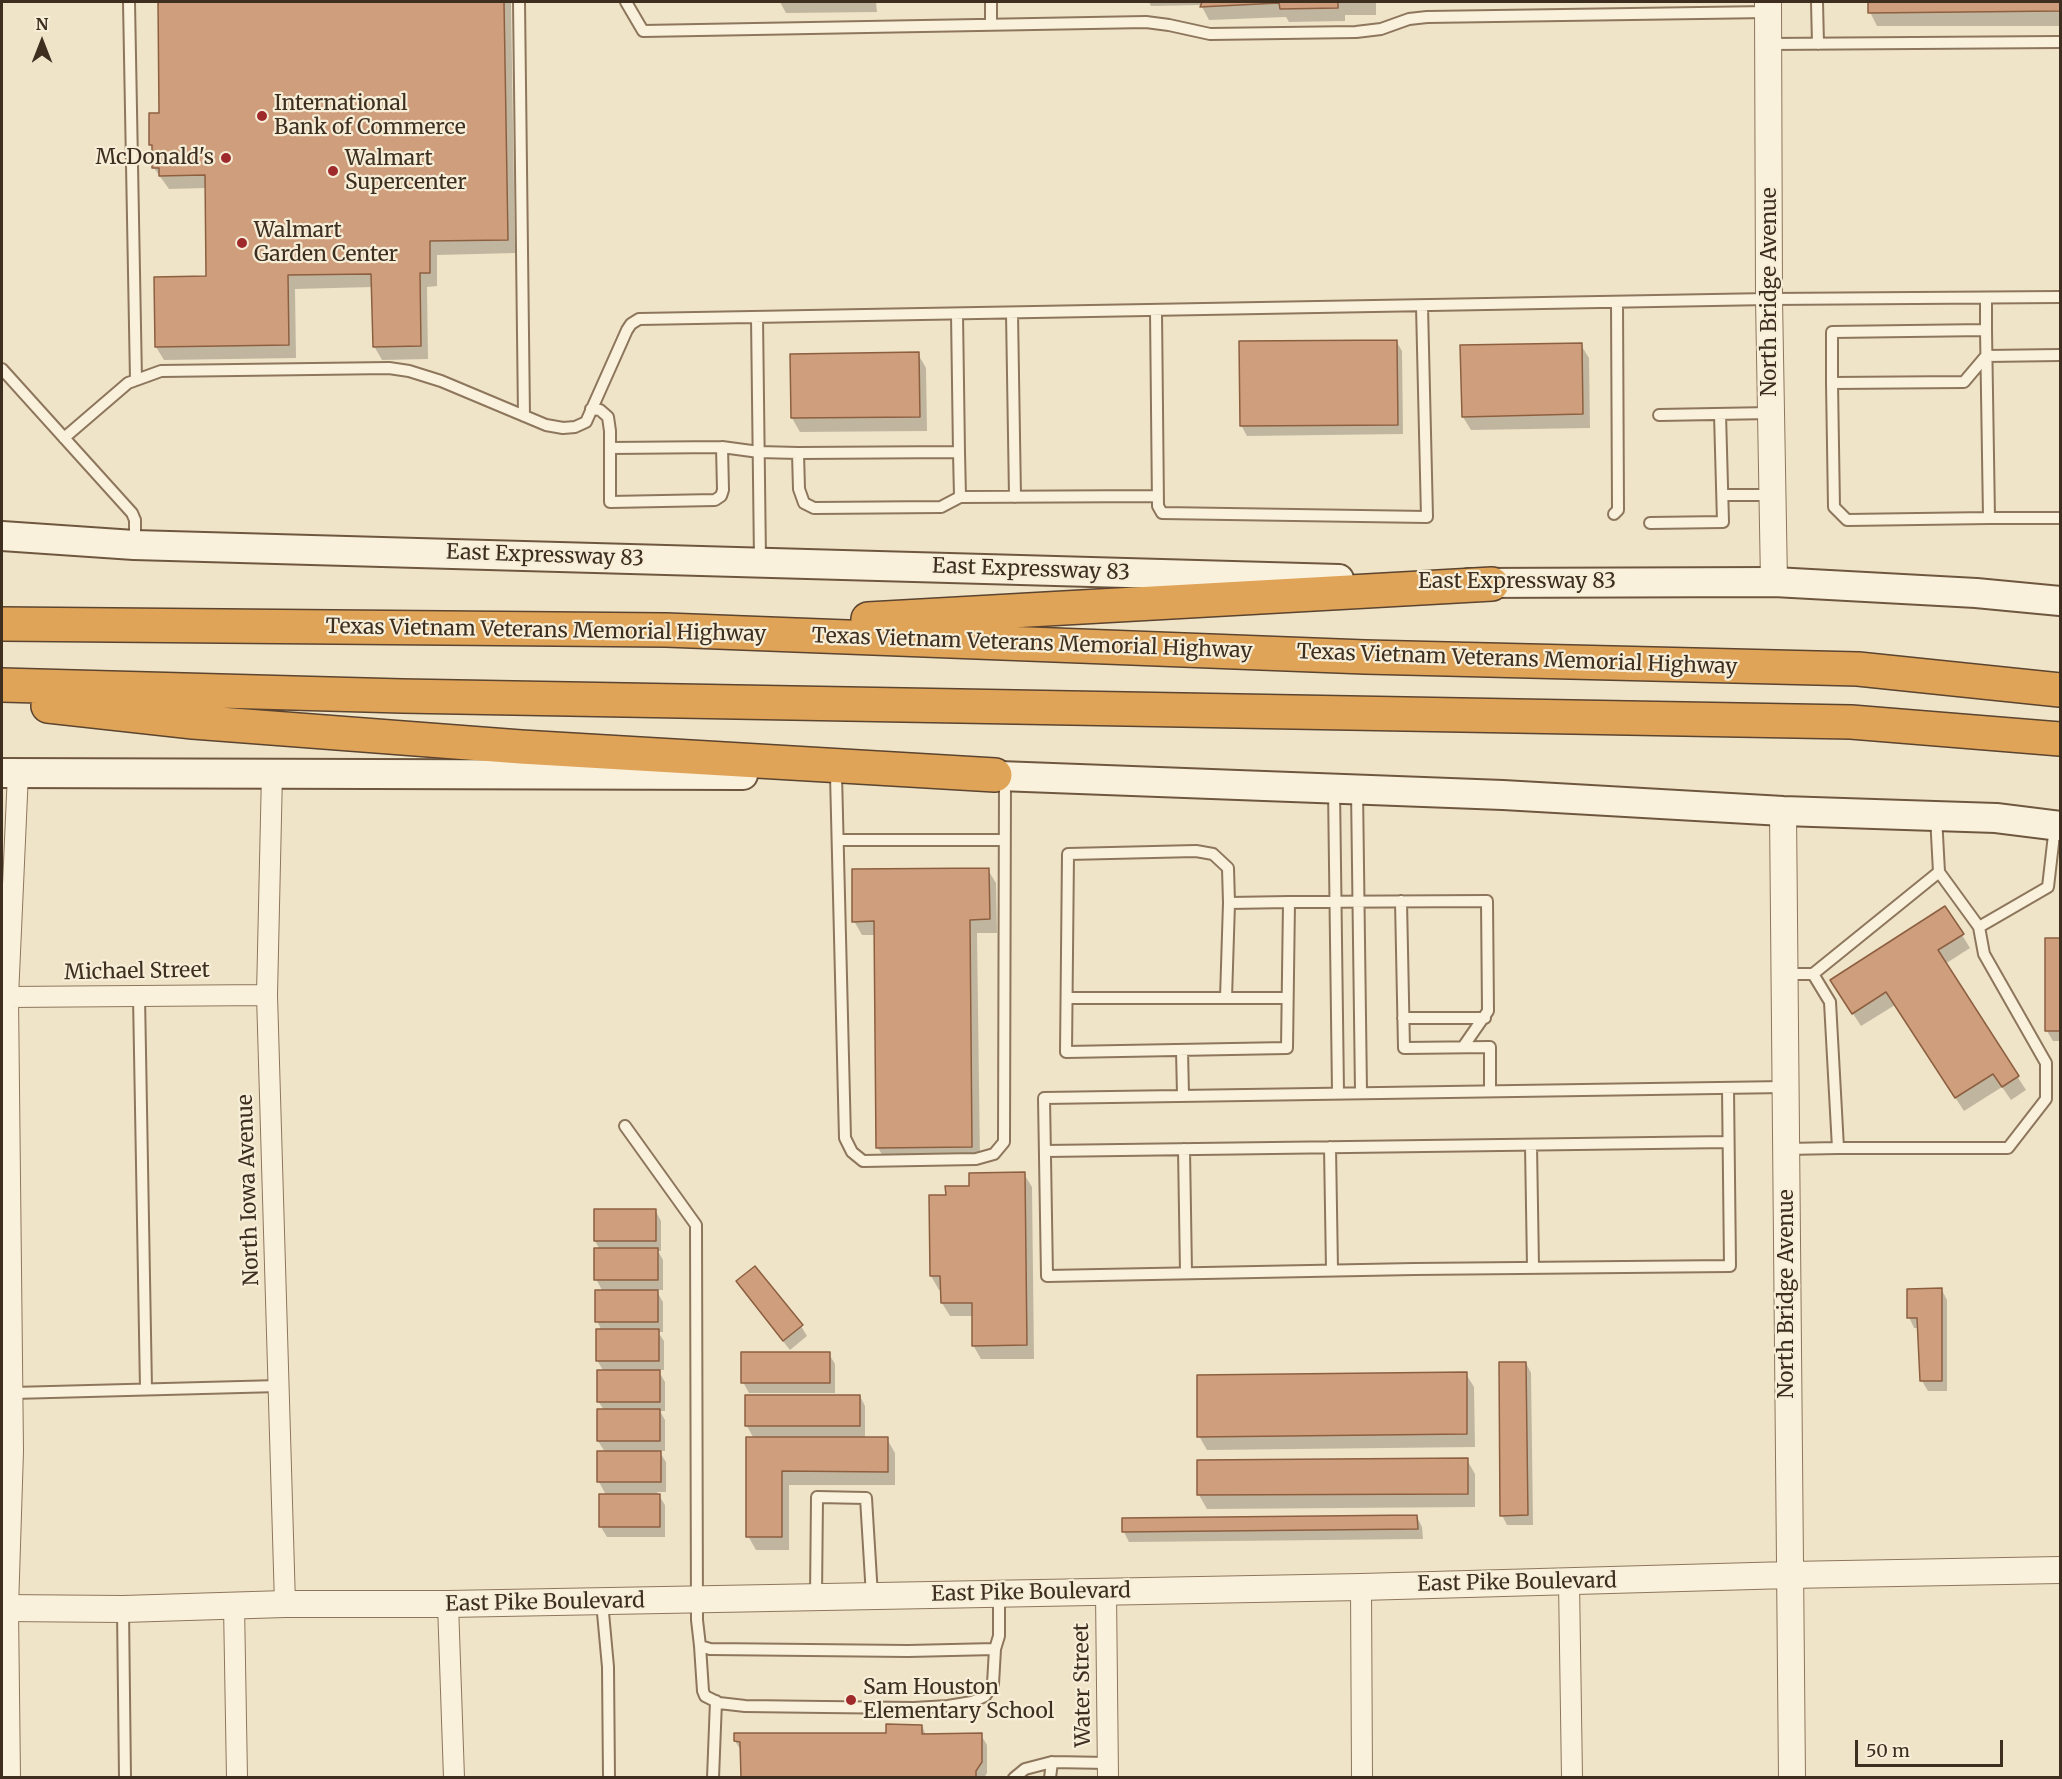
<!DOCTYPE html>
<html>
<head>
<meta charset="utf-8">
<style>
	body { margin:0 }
	#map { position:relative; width:2062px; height:1779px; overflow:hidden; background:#f0e4c8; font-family:Merriweather,serif }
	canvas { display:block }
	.frame { position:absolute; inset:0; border:3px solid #3d2e20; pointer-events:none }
	.north { position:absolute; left:12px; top:12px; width:60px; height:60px; -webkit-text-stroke:4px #f7eed8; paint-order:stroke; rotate:0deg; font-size:16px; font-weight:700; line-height:24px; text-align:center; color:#3d2e20 }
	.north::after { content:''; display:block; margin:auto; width:21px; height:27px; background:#3d2e20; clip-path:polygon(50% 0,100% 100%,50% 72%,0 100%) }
	.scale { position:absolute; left:1855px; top:1740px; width:148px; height:27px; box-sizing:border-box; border:3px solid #3d2e20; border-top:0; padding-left:8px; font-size:18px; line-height:21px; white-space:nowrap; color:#3d2e20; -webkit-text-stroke:4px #f7eed8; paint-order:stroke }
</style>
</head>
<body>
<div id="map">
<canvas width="2062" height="1779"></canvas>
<div class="frame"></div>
<div class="north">N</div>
<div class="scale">50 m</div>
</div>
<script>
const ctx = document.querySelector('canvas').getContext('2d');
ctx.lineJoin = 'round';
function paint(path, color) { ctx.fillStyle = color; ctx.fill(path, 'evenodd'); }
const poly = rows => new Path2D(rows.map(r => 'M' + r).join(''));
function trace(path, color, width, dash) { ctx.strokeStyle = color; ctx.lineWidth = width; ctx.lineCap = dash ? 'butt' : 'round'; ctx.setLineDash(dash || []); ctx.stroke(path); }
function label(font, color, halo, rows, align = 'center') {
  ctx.font = font + ' Merriweather,serif'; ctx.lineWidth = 4.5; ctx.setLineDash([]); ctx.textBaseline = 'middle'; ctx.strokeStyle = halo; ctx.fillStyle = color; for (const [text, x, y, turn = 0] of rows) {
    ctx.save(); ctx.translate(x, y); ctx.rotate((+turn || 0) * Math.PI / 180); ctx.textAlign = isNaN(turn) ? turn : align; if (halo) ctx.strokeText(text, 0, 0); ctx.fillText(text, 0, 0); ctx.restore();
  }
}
paint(poly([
	[159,2,511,2,515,253,437,255,437,286,427,287,428,359,382,360,374,346,373,287,295,289,296,358,164,360,156,347,208,277,206,188,169,189,154,168,153,149,151,145,161,114],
	[780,2,876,2,877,12,786,13],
	[1056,2,1381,2,1376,2,1376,15,1345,15,1345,21,1289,22,1286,17,1209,20,1201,5,1151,6,1149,2,1057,3],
	[1870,2,2060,2,2060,26,1877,26,1870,12],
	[1396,341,1402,351,1403,434,1247,436,1241,425],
	[1581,345,1589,358,1590,428,1471,430,1463,417],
	[918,354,926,368,927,431,800,432,792,418],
	[988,870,996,883,997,933,977,933,980,1161,886,1161,878,1148,875,935,862,935,854,921],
	[1962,935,1970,948,1945,964,2026,1090,2011,1100,2002,1087,1964,1111,1895,1005,1861,1026,1840,994],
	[2047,939,2060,939,2060,1041,2053,1041,2047,1031],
	[1024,1174,1032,1187,1034,1359,981,1359,973,1345,973,1316,950,1316,942,1303,942,1290,939,1290,931,1276,947,1197,970,1187],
	[655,1210,661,1221,661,1251,658,1251,663,1260,663,1290,656,1290,663,1302,663,1332,658,1332,664,1341,664,1370,658,1370,665,1382,665,1411,660,1411,665,1420,665,1451,659,1451,666,1462,666,1492,657,1492,665,1505,665,1537,607,1537,601,1527,606,1495,599,1482,605,1452,598,1441,604,1410,598,1401,604,1372,597,1360,602,1331,597,1321,603,1292,596,1279,600,1250,595,1241],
	[755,1268,801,1326,807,1336,790,1350,743,1291,738,1281],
	[1942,1290,1947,1300,1947,1391,1928,1391,1922,1381,1919,1328,1914,1328,1909,1317],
	[2,1330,3,1332,4,1382,2,1382],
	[829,1354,835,1364,835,1393,749,1393,743,1382],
	[1526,1363,1531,1373,1533,1525,1507,1525,1502,1515],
	[1466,1374,1474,1387,1475,1447,1207,1450,1199,1436],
	[860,1396,865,1406,865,1439,887,1439,895,1453,895,1485,789,1485,789,1550,756,1550,748,1536,754,1439,747,1426],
	[1467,1460,1475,1474,1475,1507,1207,1509,1199,1495],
	[1417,1517,1422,1527,1423,1539,1129,1542,1124,1532],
	[922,1726,926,1735,981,1735,987,1745,987,1773,984,1778,742,1778,742,1752,735,1741,888,1735]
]), '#0003');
const building = poly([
	[158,2,504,2,508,240,430,241,430,273,420,273,421,346,373,347,371,274,288,275,289,345,155,347,154,277,206,276,205,175,159,176,159,168,152,168,152,145,149,145,149,113,159,113,158,2],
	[1202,2,1369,2,1338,2,1338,8,1280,9,1279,3,1200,7,1202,2],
	[1868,2,2060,2,2060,11,1868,13,1868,2],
	[1397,340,1398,425,1240,426,1239,341,1397,340],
	[1582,343,1583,414,1462,417,1460,345,1582,343],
	[919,352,920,417,791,418,790,354,919,352],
	[989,868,990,919,970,920,972,1147,876,1148,874,921,852,922,852,869,989,868],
	[1945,906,1964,934,1938,950,2019,1076,2002,1087,1993,1074,1955,1098,1886,992,1852,1014,1830,980,1945,906],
	[2045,938,2060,938,2060,1031,2045,1031,2045,938],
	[1025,1172,1027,1345,972,1346,972,1303,941,1303,940,1276,930,1276,929,1195,946,1195,945,1186,969,1186,969,1173,1025,1172],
	[594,1209,656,1209,656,1241,594,1241,594,1209],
	[594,1248,658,1248,658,1280,594,1280,594,1248],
	[755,1266,803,1325,783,1341,736,1281,755,1266],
	[1942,1288,1942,1381,1920,1381,1917,1318,1907,1318,1907,1289,1942,1288],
	[595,1290,658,1290,658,1322,595,1322,595,1290],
	[596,1329,659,1329,659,1361,596,1361,596,1329],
	[741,1352,830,1352,830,1383,741,1383,741,1352],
	[1499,1362,1526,1362,1528,1515,1500,1516,1499,1362],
	[597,1370,660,1370,660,1402,597,1402,597,1370],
	[1467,1372,1467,1434,1197,1437,1197,1375,1467,1372],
	[745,1395,860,1395,860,1426,745,1426,745,1395],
	[597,1409,660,1409,660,1441,597,1441,597,1409],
	[746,1437,888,1437,888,1472,782,1471,782,1537,746,1537,746,1437],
	[597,1451,661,1451,661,1482,597,1482,597,1451],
	[1468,1458,1468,1494,1197,1495,1197,1460,1468,1458],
	[599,1494,660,1494,660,1527,599,1527,599,1494],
	[1417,1515,1418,1529,1122,1532,1122,1518,1417,1515],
	[886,1724,922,1725,922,1734,982,1733,982,1762,976,1771,976,1778,741,1778,740,1742,734,1741,734,1733,886,1733,886,1724]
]);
paint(building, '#cf9f7d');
trace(building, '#8d5f41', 1.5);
const service = poly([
	[129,2,136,380],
	[519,2,524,416],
	[626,2,643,31,1146,22,1169,25,1210,34,1356,32,1381,29,1409,19,1427,17,1768,12],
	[991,2,991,25],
	[1817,2,1818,44],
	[1769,44,2060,42],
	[1986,298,1986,330,1832,332,1832,383,1964,382,1986,356,2060,355],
	[1156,311,1158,506,1162,513,1427,517,1422,306],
	[1012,313,1015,497],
	[757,317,760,560],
	[2,369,132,513,135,520,135,543],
	[1832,383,1834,507,1847,520,1989,518,1986,330],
	[591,409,600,410,608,417,610,431,610,502,715,500,721,496,723,490,722,447],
	[1659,415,1771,413],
	[64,438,128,383,161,371,389,368,409,371,441,381,546,425,563,428,575,427,586,422,627,330,631,324,639,319,1769,299,2060,297],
	[610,448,722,447,759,452,798,453,959,452,957,314],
	[959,452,960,497],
	[798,453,799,489,804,503,814,508,941,507,960,497,1158,496],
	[1723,495,1772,495],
	[1614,514,1618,510,1617,302],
	[1989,518,2060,518],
	[1650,523,1723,522,1720,414],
	[836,775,845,1138,852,1152,863,1161,976,1159,994,1154,1004,1142,1005,776],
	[1334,789,1338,1092],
	[1357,790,1361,1092],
	[838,840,1004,840],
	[1401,901,1404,1048,1490,1047,1490,1091],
	[1289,902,1287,1048,1066,1052,1068,854,1196,851,1213,854,1228,868,1229,903,1289,902,1487,901,1488,1011,1463,1047],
	[1979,927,2048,887,2055,826],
	[1784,974,1813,974,1939,872,1936,816],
	[1813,974,1830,1002,1838,1148,2008,1148,2046,1099,2046,1063,1984,954,1979,927,1939,872],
	[139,996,146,1389],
	[1067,998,1287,998],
	[1226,998,1229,903],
	[1403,1018,1485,1018],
	[1182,1050,1183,1095],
	[1728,1088,1730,1266,1414,1269,1047,1276,1044,1098,1785,1087],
	[625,1126,696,1225,697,1620,700,1646,710,1649,908,1651,995,1649,999,1636,999,1594],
	[1531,1145,1533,1267],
	[1330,1147,1332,1270],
	[1184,1149,1186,1273],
	[1786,1149,1838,1148],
	[1045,1151,1728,1142],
	[13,1393,279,1386],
	[816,1597,817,1497,866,1498,872,1596],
	[602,1602,608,1667,609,1778],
	[123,1610,125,1778],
	[700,1646,703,1691,705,1696,719,1703,745,1706,824,1707,914,1708,948,1706,972,1702,985,1696,993,1684,995,1649],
	[713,1778,716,1701],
	[1014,1778,1025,1769,1052,1762,1108,1763],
	[1050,1778,1052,1762]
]);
const minor = poly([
	[272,773,267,995,285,1604],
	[8,997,267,995],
	[1569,1582,1572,1778],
	[1361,1587,1362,1778],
	[1106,1592,1108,1778],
	[448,1604,454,1778],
	[234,1605,237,1778],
	[10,1778,8,1608,13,1451,8,997,18,773]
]);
const tertiary = poly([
	[1768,2,1769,299,1774,582],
	[1783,811,1792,1778],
	[2,1608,123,1609,285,1604,448,1604,1361,1587,1789,1575,2060,1570]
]);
const secondary = poly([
	[2,536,134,545,1339,579],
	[1469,583,1774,582,1976,593,2060,601],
	[2,773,743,775],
	[973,775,1503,795,1783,811,1996,818,2060,826]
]);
const motorway = poly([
	[868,619,1492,584],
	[2,624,666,630,1365,657,1858,669,2060,690],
	[2,685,402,696,1851,722,2060,739],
	[48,706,193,722,521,747,995,775]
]);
trace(service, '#8d765c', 14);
trace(minor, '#8d765c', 22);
trace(tertiary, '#8d765c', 28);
trace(secondary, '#6f573f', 32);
trace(motorway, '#5b4430', 36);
trace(service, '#faf1dc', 10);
trace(minor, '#faf1dc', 20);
trace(tertiary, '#faf1dc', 26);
trace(secondary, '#faf1dc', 28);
trace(motorway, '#e0a458', 33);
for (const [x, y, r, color] of [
	[262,116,6,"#9e2a2b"],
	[226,158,6,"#9e2a2b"],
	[333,171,6,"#9e2a2b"],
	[242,243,6,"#9e2a2b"],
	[851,1700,6,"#9e2a2b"]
]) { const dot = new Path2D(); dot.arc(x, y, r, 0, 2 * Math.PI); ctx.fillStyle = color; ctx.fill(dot); trace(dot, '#f7eed8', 2); }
label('21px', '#3d2e20', '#f7eed8', [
	["International",274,104],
	["Bank of Commerce",274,128],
	["McDonald's",214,158,"right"],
	["Walmart",345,159],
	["Supercenter",345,183],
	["Walmart",254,231],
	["Garden Center",254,255],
	["Sam Houston",863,1688],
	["Elementary School",863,1712]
], 'left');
label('21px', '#3d2e20', '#f7eed8', [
	["North Bridge Avenue",1770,292,-90],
	["East Expressway 83",545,556,2],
	["East Expressway 83",1031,570,2],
	["East Expressway 83",1517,582],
	["Texas Vietnam Veterans Memorial Highway",546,631,1],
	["Texas Vietnam Veterans Memorial Highway",1032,644,2],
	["Texas Vietnam Veterans Memorial Highway",1517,660,2],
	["Michael Street",137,972,-1],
	["North Iowa Avenue",249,1190,-92],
	["North Bridge Avenue",1787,1294,-90],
	["East Pike Boulevard",1517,1583,-1],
	["East Pike Boulevard",1031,1593,-1],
	["East Pike Boulevard",545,1603,-1],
	["Water Street",1083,1685,-91]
]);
</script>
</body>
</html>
